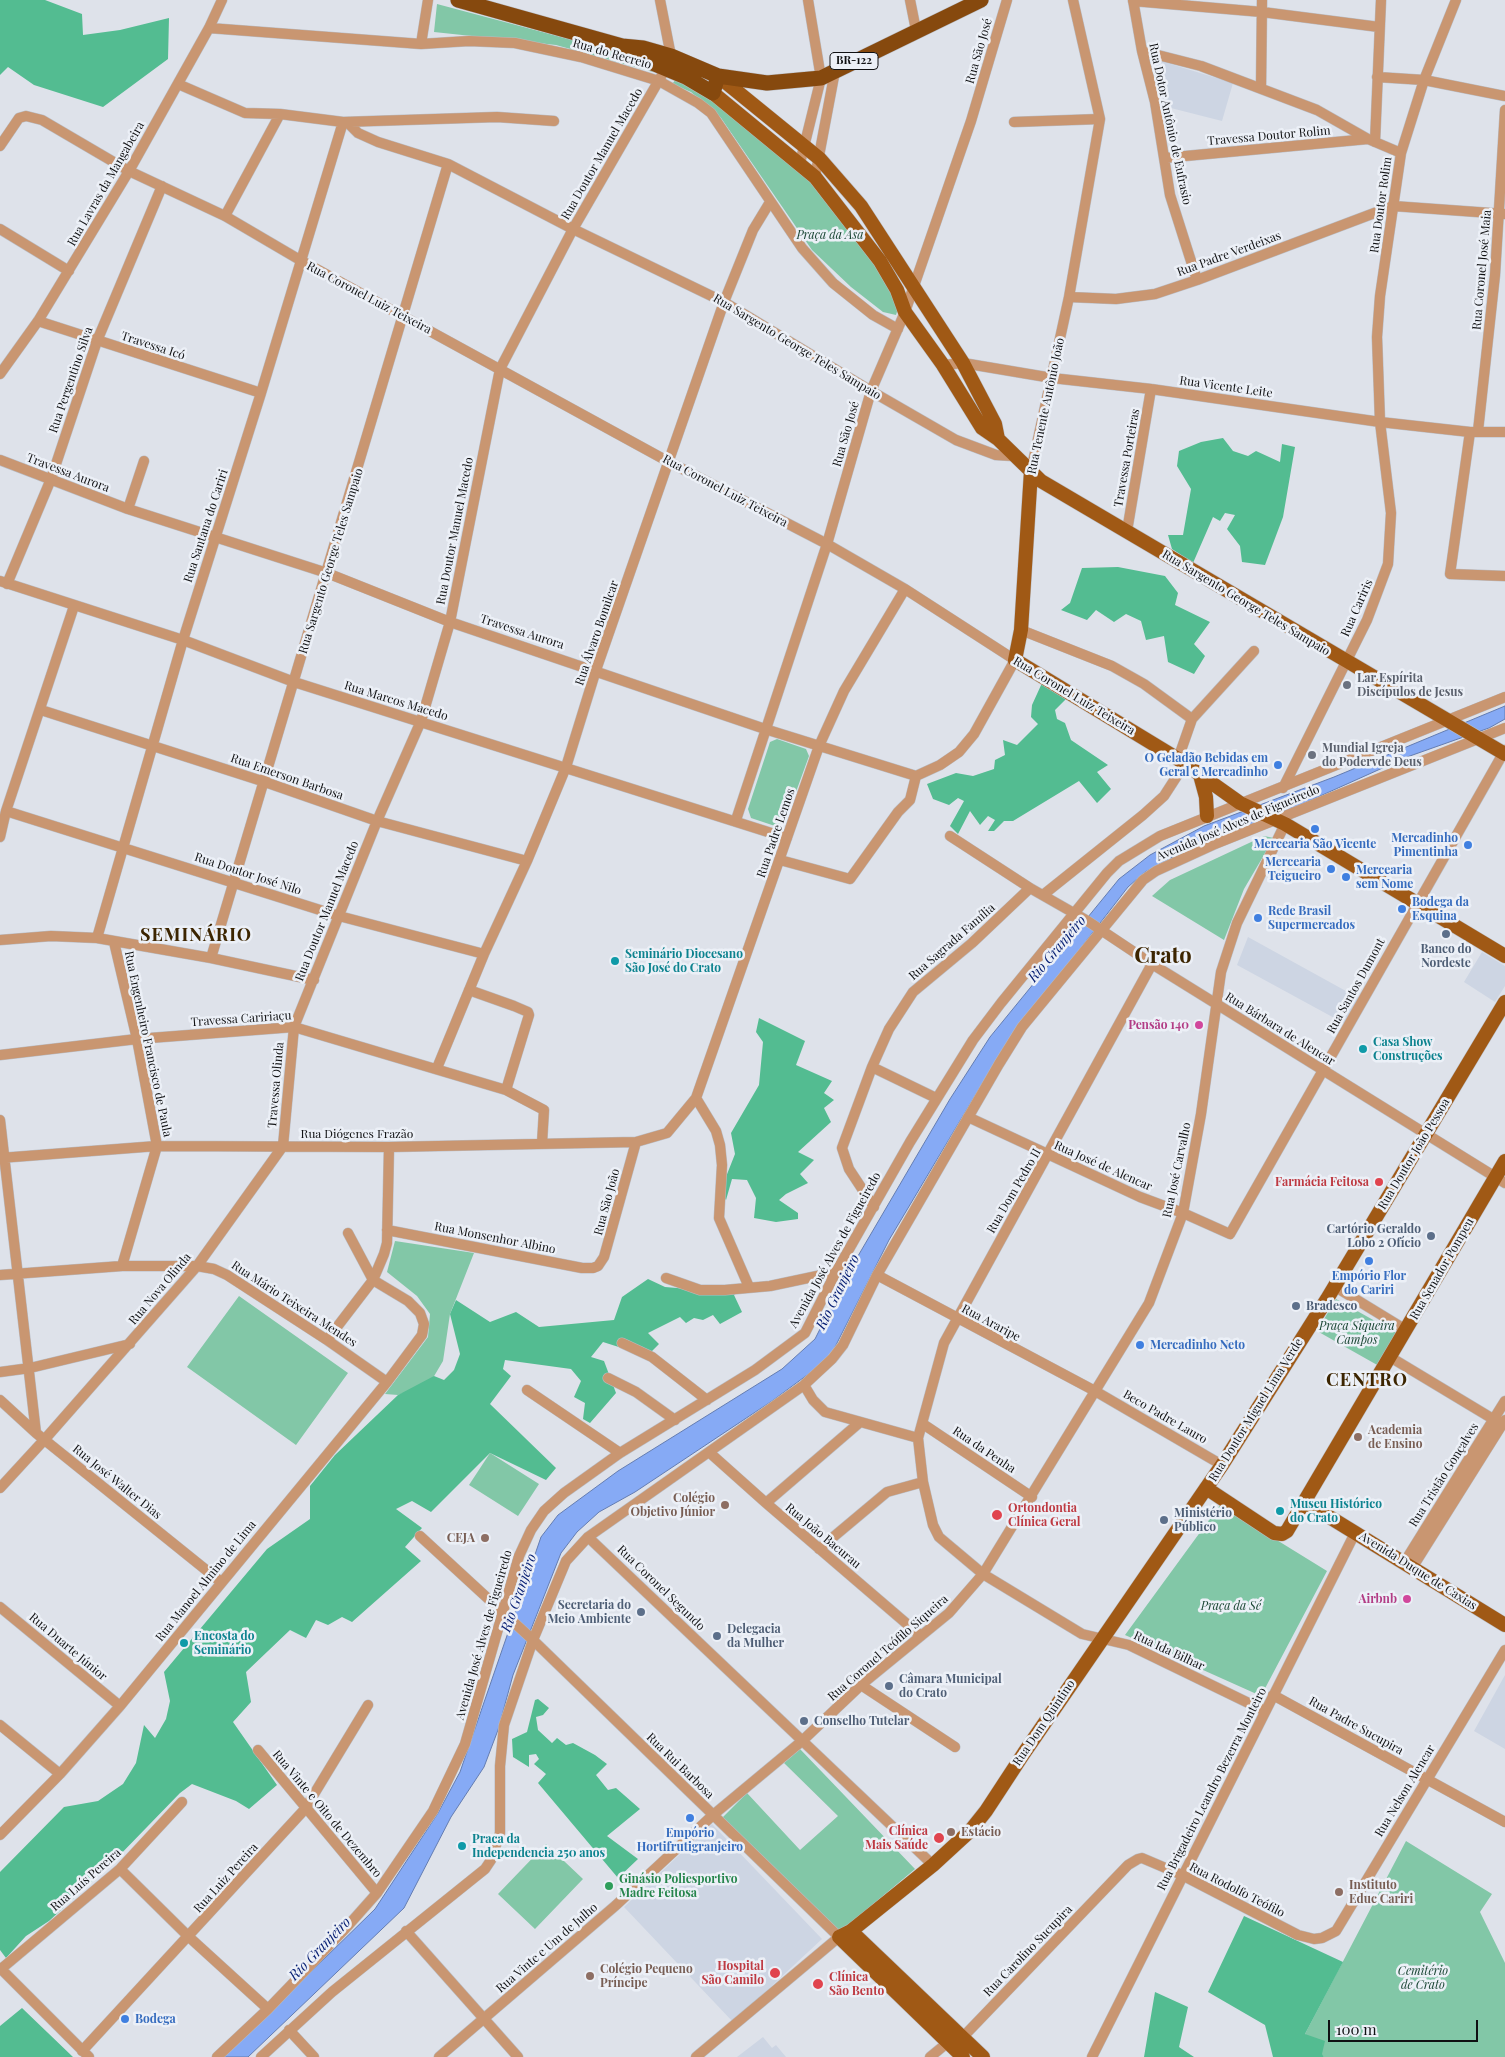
<!DOCTYPE html>
<html>
<head>
<meta charset="utf-8">
<style>
	body { margin:0 }
	#map { position:relative; width:1505px; height:2057px; overflow:hidden; background:#dee2ea; font-family:"Playfair Display",serif }
	canvas { display:block }
	.scale { position:absolute; left:1328px; top:2020px; width:150px; height:22px; box-sizing:border-box; border:2px solid #101113; border-top:0; padding-left:6px; font-size:15px; line-height:18px; white-space:nowrap; color:#101113; -webkit-text-stroke:4px #ecf0f7; paint-order:stroke }
</style>
</head>
<body>
<div id="map">
<canvas width="1505" height="2057"></canvas>
<div class="scale">100 m</div>
</div>
<script>
const ctx = document.querySelector('canvas').getContext('2d');
ctx.lineJoin = 'round';
function paint(path, color) { ctx.fillStyle = color; ctx.fill(path, 'evenodd'); }
const poly = rows => new Path2D(rows.map(r => 'M' + r).join(''));
function trace(path, color, width, dash) { ctx.strokeStyle = color; ctx.lineWidth = width; ctx.lineCap = dash ? 'butt' : 'round'; ctx.setLineDash(dash || []); ctx.stroke(path); }
function label(font, color, halo, rows, align = 'center') {
  ctx.font = font + ' "Playfair Display",serif'; ctx.lineWidth = 5; ctx.setLineDash([]); ctx.textBaseline = 'middle'; ctx.strokeStyle = halo; ctx.fillStyle = color; for (const [text, x, y, turn = 0] of rows) {
    ctx.save(); ctx.translate(x, y); ctx.rotate((+turn || 0) * Math.PI / 180); ctx.textAlign = isNaN(turn) ? turn : align; if (halo) ctx.strokeText(text, 0, 0); ctx.fillText(text, 0, 0); ctx.restore();
  }
}
paint(poly([
	[1151,58,1233,83,1222,121,1163,106],
	[1248,937,1364,1001,1349,1026,1237,965],
	[1482,952,1505,966,1505,986,1495,1002,1464,982],
	[1505,1675,1505,1749,1474,1731],
	[712,1824,822,1939,733,2022,624,1907],
	[763,2037,772,2048,776,2045,786,2057,737,2057]
]), '#cdd5e3');
paint(poly([
	[437,4,610,50,657,67,653,72,556,45,434,32],
	[677,78,744,118,839,208,900,302,896,315,883,312,851,287,812,250,721,118,691,92,672,84],
	[777,739,806,749,809,756,785,822,775,826,751,818,748,809,770,742],
	[1264,836,1274,838,1244,889,1224,940,1152,896,1170,880],
	[395,1241,474,1253,450,1314,443,1361,430,1383,398,1395,385,1394,428,1337,430,1314,417,1296,387,1272],
	[239,1296,348,1373,296,1445,187,1367],
	[1336,1299,1398,1334,1379,1366,1317,1331],
	[490,1453,539,1484,518,1516,469,1485],
	[1220,1505,1327,1571,1261,1696,1125,1635],
	[800,1749,915,1869,840,1932,722,1818,747,1793,800,1850,838,1816,784,1763],
	[1406,1841,1492,1894,1480,1912,1505,1963,1505,2057,1324,2057,1305,2034],
	[546,1844,583,1879,535,1929,498,1894]
]), '#82c7a7');
paint(poly([
	[0,0,45,0,82,14,83,35,120,30,169,18,168,59,103,107,34,85,8,67,0,75],
	[1223,438,1233,451,1248,456,1256,451,1280,462,1282,444,1295,447,1283,517,1265,565,1242,562,1240,546,1227,529,1235,515,1225,513,1220,521,1213,517,1193,563,1172,549,1168,535,1183,535,1191,489,1177,466,1179,451,1201,442],
	[1118,567,1165,576,1178,593,1175,605,1210,622,1194,644,1205,656,1194,674,1168,662,1164,636,1146,640,1141,621,1126,614,1114,622,1096,610,1087,620,1061,610,1070,603,1082,568],
	[1042,683,1067,698,1055,710,1057,719,1065,723,1071,740,1108,765,1097,772,1111,789,1097,803,1079,781,1013,821,1004,821,994,831,988,831,995,820,988,816,980,825,970,811,958,834,950,826,964,801,958,798,949,805,933,799,927,784,956,773,973,776,994,769,995,760,1005,755,1003,740,1017,745,1038,724,1031,717,1032,705],
	[759,1018,805,1041,796,1065,832,1081,824,1093,834,1100,824,1108,831,1122,798,1152,814,1160,800,1174,808,1183,786,1194,779,1200,798,1213,798,1219,776,1222,754,1218,756,1198,747,1180,732,1179,726,1200,720,1192,735,1154,731,1133,759,1085,763,1042,756,1032],
	[648,1279,665,1287,736,1293,734,1295,742,1312,720,1324,713,1315,703,1320,694,1318,686,1323,680,1317,648,1333,659,1344,647,1356,603,1342,591,1357,604,1361,616,1393,590,1423,583,1419,585,1403,574,1397,581,1381,571,1369,505,1360,503,1369,511,1376,490,1404,556,1468,546,1480,490,1453,431,1512,412,1501,396,1509,422,1528,405,1547,421,1561,352,1622,342,1617,328,1625,316,1620,306,1638,290,1630,246,1672,251,1702,233,1722,277,1785,249,1809,236,1801,192,1784,180,1793,114,1861,49,1921,26,1936,6,1958,0,1950,0,1872,64,1807,98,1801,123,1784,136,1763,144,1725,155,1738,166,1719,170,1701,164,1672,267,1549,310,1519,310,1486,335,1455,398,1395,434,1376,444,1380,454,1370,460,1354,450,1314,456,1300,490,1322,516,1312,539,1327,614,1320,622,1297],
	[538,1699,549,1708,543,1715,536,1717,538,1730,552,1743,557,1738,566,1745,573,1743,595,1755,607,1764,596,1775,608,1790,616,1788,640,1809,607,1836,638,1859,618,1878,538,1783,546,1774,534,1764,539,1759,536,1754,529,1755,529,1767,513,1757,512,1739,527,1732,535,1700],
	[1244,1916,1343,1962,1305,2034,1325,2041,1322,2054,1324,2057,1273,2057,1265,2025,1208,1992],
	[1155,1992,1188,2007,1179,2047,1194,2057,1144,2057],
	[22,2008,73,2057,0,2057,0,2026]
]), '#53bc91');
const water = poly([
	[1505,706,1505,719,1489,728,1407,757,1298,806,1182,852,1145,872,1128,887,1004,1047,889,1240,833,1351,822,1364,772,1401,635,1492,599,1512,577,1532,561,1553,513,1675,498,1730,484,1767,451,1817,404,1908,248,2057,224,2057,375,1909,438,1813,460,1772,541,1537,558,1515,618,1471,782,1369,815,1339,848,1273,950,1099,990,1037,1119,879,1150,855,1204,826,1334,777,1505,706]
]);
paint(water, '#86aaf5');
trace(water, '#637cb1', 1);
const minor = poly([
	[910,0,916,30],
	[1133,0,1142,51,1155,102,1170,195,1197,280],
	[1133,1,1262,12,1379,27],
	[209,28,421,44,469,41,515,43,581,57,659,81,698,103,711,113,802,248,833,283,873,315,898,329],
	[421,44,428,0],
	[1142,51,1201,66,1317,110,1368,139],
	[1377,77,1424,80,1505,96],
	[178,84,245,113,280,114,343,122,497,117,554,121],
	[1261,89,1262,0],
	[347,122,358,133,378,142,448,164,573,229,724,302,871,391,956,440,996,455,1013,456],
	[1014,122,1100,119],
	[1375,142,1381,0],
	[0,146,19,118,26,116,42,120,129,171,225,216,300,260,669,462,827,544,905,589,1015,660,974,734,959,752,940,765,916,776],
	[1164,158,1368,139,1401,153],
	[800,163,821,78,808,0],
	[815,177,835,71],
	[225,216,280,114],
	[0,229,69,271],
	[1069,297,1116,299,1155,294,1197,280,1393,206,1505,214],
	[38,321,261,393],
	[943,365,963,363,1052,378,1151,389,1380,422,1470,432,1505,432],
	[0,374,38,321,129,171,209,28,222,0],
	[1478,431,1495,275,1505,110],
	[1470,432,1450,574,1505,576],
	[0,460,128,509,327,573,450,622,765,729,916,776],
	[1031,471,1069,297,1100,119,1073,0],
	[128,509,144,461],
	[1127,531,1151,389],
	[0,581,183,640,294,682,787,838],
	[7,584,51,479,97,341,162,186],
	[1021,630,1112,666,1144,684,1192,719],
	[41,710,265,782,377,821,527,861],
	[1178,759,1192,719,1254,651],
	[1283,788,1367,620,1388,564,1391,513,1380,422,1377,337,1380,296,1401,153,1424,80,1456,0],
	[6,811,339,916,484,954],
	[736,820,827,544,871,391,905,312,971,121,1007,0],
	[950,836,1030,888],
	[0,837,6,811,74,606],
	[780,860,850,879,898,812,910,800,916,776],
	[1043,895,1143,815,1164,796,1184,765],
	[97,938,183,640,261,393,343,122],
	[0,940,51,936,97,938,211,958,314,980],
	[114,942,137,1039,157,1146,122,1266],
	[211,958,448,164],
	[1152,964,944,1343,918,1438,923,1482,933,1525,939,1537,983,1574,1082,1634,1129,1645,1265,1711],
	[469,990,514,1006,528,1012,529,1015,506,1090],
	[0,1055,137,1039,294,1027,506,1090,544,1110,542,1143],
	[872,1067,936,1098],
	[437,1068,484,954,527,861,566,767,596,670,724,302,753,230,770,202],
	[696,1098,716,1131,720,1145,722,1165,719,1218,749,1287],
	[968,1117,1140,1197,1183,1213,1230,1234,1505,750],
	[0,1120,36,1433],
	[0,1158,157,1146,389,1147,636,1142,667,1133,696,1098,819,746,844,691,905,589],
	[874,1207,849,1169,842,1148,872,1067,889,1029,913,992,972,943,1030,888,1086,920,1152,964,1505,1183],
	[387,1230,582,1268,593,1268,598,1266,604,1257,636,1142],
	[0,1275,122,1266,197,1266,214,1269,227,1275,327,1340,387,1382],
	[877,1275,1095,1391,1222,1465],
	[666,1278,700,1290,725,1290,770,1286,836,1272],
	[1334,1286,1406,1330],
	[327,1340,373,1280,384,1254,387,1243,389,1147],
	[622,1343,652,1357,707,1400],
	[1390,1357,1498,1422],
	[0,1372,30,1368,130,1344],
	[608,1378,636,1392,675,1420],
	[804,1385,813,1400,825,1412,918,1438],
	[527,1390,620,1453],
	[0,1400,36,1433,221,1582],
	[923,1424,1032,1497],
	[710,1453,766,1503,921,1636],
	[0,1488,45,1439,197,1266,283,1146,294,1027,377,821,421,721,450,622,500,369,573,229,666,68,671,56,660,0],
	[766,1503,859,1423],
	[420,1536,533,1640,839,1937,696,2057],
	[588,1537,933,1865],
	[819,1549,887,1492,923,1482],
	[1404,1563,1505,1401],
	[1412,1568,1505,1420],
	[0,1607,120,1706],
	[861,1685,955,1747],
	[1273,1695,1505,1822],
	[0,1725,60,1774],
	[258,1750,377,1893],
	[0,1835,60,1774,120,1706,387,1382,422,1335,424,1324,420,1313,408,1301,373,1280,348,1233],
	[120,1869,189,1937,268,2009],
	[406,1931,518,2057],
	[0,1968,89,2057],
	[1,1969,120,1869,182,1802],
	[289,2030,314,2057],
	[82,2051,305,1809,368,1705],
	[217,2057,268,2009,345,1929,377,1893,433,1811,465,1744,519,1556,531,1530,544,1511,564,1493,620,1453,755,1370,805,1333,836,1272,910,1142,973,1040,1001,1003,1107,873,1119,861,1160,836,1505,697],
	[261,2057,332,1992,485,1869,491,1860,500,1833,500,1766,504,1725,533,1640,566,1561,588,1537,804,1385,832,1359,843,1345,877,1275,999,1064,1022,1027,1143,880,1156,871,1215,844,1505,728],
	[439,2057,615,1906,713,1815,802,1741,861,1685,949,1613,983,1574,1149,1303,1183,1213,1201,1114,1221,972,1237,923,1285,824],
	[930,2057,952,2039,962,2038,1128,1865,1138,1859,1142,1858,1182,1875,1298,1935,1314,1939,1322,1938,1336,1931,1505,1650],
	[1092,2057,1355,1533]
]);
const major = poly([
	[718,76,820,159,861,206,963,363,995,424,998,439],
	[713,93,815,177,880,261,897,290,905,312,943,365,982,428,998,439,1041,481,1505,754],
	[1031,471,1021,630,1015,660,1178,759,1240,803,1285,824,1505,956],
	[1200,775,1206,797,1207,816],
	[1206,1488,1274,1533,1282,1534,1287,1531,1505,1161],
	[1305,1502,1505,1625],
	[851,1931,983,2057],
	[963,2057,839,1937,851,1931,933,1865,970,1831,986,1811,1024,1753,1222,1465,1327,1299,1505,1002]
]);
const highway = poly([
	[458,0,622,46,643,48,671,56,718,76,767,83,821,78,981,0],
	[625,48,638,57,686,77,713,93,718,76]
]);
trace(minor, '#b9bcc3', 11);
trace(major, '#b9bcc3', 15);
trace(highway, '#b9bcc3', 16);
trace(minor, '#c99671', 10);
trace(major, '#a05915', 14);
trace(highway, '#86490e', 15);
for (const [x, y, r, color] of [
	[1347,685,5,"#6b7280"],
	[1312,755,5,"#6b7280"],
	[1278,765,5,"#3f7fe0"],
	[1315,829,5,"#3f7fe0"],
	[1468,845,5,"#3f7fe0"],
	[1331,869,5,"#3f7fe0"],
	[1346,877,5,"#3f7fe0"],
	[1402,909,5,"#3f7fe0"],
	[1258,918,5,"#3f7fe0"],
	[1446,934,5,"#5c6f8a"],
	[615,961,5,"#0f9aa8"],
	[1199,1025,5,"#d1479c"],
	[1363,1049,5,"#0f9aa8"],
	[1379,1182,5,"#e0444e"],
	[1431,1236,5,"#5c6f8a"],
	[1369,1261,5,"#3f7fe0"],
	[1296,1306,5,"#5c6f8a"],
	[1140,1345,5,"#3f7fe0"],
	[1358,1437,5,"#8d6e63"],
	[725,1505,5,"#8d6e63"],
	[1280,1511,5,"#0f9aa8"],
	[997,1515,6,"#e0444e"],
	[1164,1520,5,"#5c6f8a"],
	[485,1538,5,"#8d6e63"],
	[1407,1599,5,"#d1479c"],
	[641,1612,5,"#5c6f8a"],
	[717,1636,5,"#5c6f8a"],
	[184,1643,5,"#0f9aa8"],
	[889,1686,5,"#5c6f8a"],
	[804,1721,5,"#5c6f8a"],
	[690,1818,5,"#3f7fe0"],
	[951,1832,5,"#8d6e63"],
	[939,1838,6,"#e0444e"],
	[462,1846,5,"#0f9aa8"],
	[609,1886,5,"#2e9e5b"],
	[1339,1892,5,"#8d6e63"],
	[775,1973,6,"#e0444e"],
	[590,1976,5,"#8d6e63"],
	[818,1984,6,"#e0444e"],
	[125,2019,5,"#3f7fe0"]
]) { const dot = new Path2D(); dot.arc(x, y, r, 0, 2 * Math.PI); ctx.fillStyle = color; ctx.fill(dot); trace(dot, '#ecf0f7', 2); }
for (const [x, y, w] of [
	[854,61,48]
]) { const box = new Path2D(); box.roundRect(x - w / 2, y - 8.5, w, 17, 4); ctx.fillStyle = '#ecf0f7'; ctx.fill(box); trace(box, '#101113', 1); }
label('bold 11px', '#101113', null, [
	["BR-122",854,61]
]);
label('12px', '#101113', '#ecf0f7', [
	["Rua São José",979,51,-74],
	["Rua do Recreio",612,54,16],
	["Rua Dotor Antônio de Eufrasio",1170,124,78],
	["Travessa Doutor Rolim",1269,136,-5],
	["Rua Doutor Manuel Macedo",602,154,-60],
	["Rua Lavras da Mangabeira",106,184,-60],
	["Rua Doutor Rolim",1381,205,-82],
	["Rua Padre Verdeixas",1229,254,-20],
	["Rua Coronel José Maia",1482,270,-85],
	["Rua Coronel Luiz Teixeira",369,298,28],
	["Travessa Icó",153,346,18],
	["Rua Sargento George Teles Sampaio",797,347,31],
	["Rua Pergentino Silva",71,380,-71],
	["Rua Vicente Leite",1226,387,8],
	["Rua Tenente Antônio João",1046,406,-78],
	["Rua São José",846,434,-74],
	["Travessa Porteiras",1127,458,-80],
	["Travessa Aurora",68,473,21],
	["Rua Coronel Luiz Teixeira",725,491,28],
	["Rua Santana do Cariri",206,526,-72],
	["Rua Doutor Manuel Macedo",455,531,-79],
	["Rua Sargento George Teles Sampaio",331,561,-73],
	["Rua Sargento George Teles Sampaio",1246,603,31],
	["Rua Cariris",1357,608,-66],
	["Travessa Aurora",522,632,18],
	["Rua Álvaro Bomilcar",597,633,-71],
	["Rua Coronel Luiz Teixeira",1074,696,31],
	["Rua Marcos Macedo",396,701,17],
	["Rua Emerson Barbosa",287,777,19],
	["Avenida José Alves de Figueiredo",1238,823,-23],
	["Rua Padre Lemos",776,833,-71],
	["Rua Doutor José Nilo",248,874,18],
	["Rua Doutor Manuel Macedo",327,911,-68],
	["Rua Sagrada Família",952,942,-41],
	["Rua Santos Dumont",1356,986,-61],
	["Travessa Caririaçu",241,1019,-4],
	["Rua Bárbara de Alencar",1280,1029,32],
	["Rua Engenheiro Francisco de Paula",148,1044,78],
	["Travessa Olinda",276,1085,-85],
	["Rua Diógenes Frazão",357,1134],
	["Rua Doutor João Pessoa",1414,1154,-59],
	["Rua José de Alencar",1103,1166,24],
	["Rua José Carvalho",1177,1170,-78],
	["Rua Dom Pedro II",1014,1191,-60],
	["Rua São João",607,1202,-75],
	["Rua Monsenhor Albino",495,1238,11],
	["Avenida José Alves de Figueiredo",835,1250,-61],
	["Rua Senador Pompeu",1442,1269,-60],
	["Rua Nova Olinda",160,1289,-50],
	["Rua Mário Teixeira Mendes",294,1304,33],
	["Rua Araripe",991,1323,28],
	["Rua Doutor Miguel Lima Verde",1256,1410,-58],
	["Beco Padre Lauro",1165,1417,30],
	["Rua da Penha",984,1450,34],
	["Rua Tristão Gonçalves",1444,1475,-58],
	["Rua José Walter Dias",117,1482,39],
	["Rua João Bacurau",823,1536,40],
	["Avenida Duque de Caxias",1418,1571,32],
	["Rua Manoel Almino de Lima",206,1581,-51],
	["Rua Coronel Segundo",661,1588,44],
	["Avenida José Alves de Figueiredo",484,1635,-74],
	["Rua Duarte Júnior",68,1647,40],
	["Rua Coronel Teófilo Siqueira",888,1648,-41],
	["Rua Ida Bilhar",1169,1651,25],
	["Rua Dom Quintino",1044,1723,-56],
	["Rua Padre Sucupira",1356,1726,29],
	["Rua Rui Barbosa",680,1766,44],
	["Rua Brigadeiro Leandro Bezerra Monteiro",1212,1789,-63],
	["Rua Nelson Alencar",1405,1791,-59],
	["Rua Vinte e Oito de Dezembro",327,1814,50],
	["Rua Luiz Pereira",226,1878,-48],
	["Rua Luís Pereira",86,1880,-41],
	["Rua Rodolfo Teófilo",1237,1890,27],
	["Rua Vinte e Um de Julho",547,1948,-41],
	["Rua Carolino Sucupira",1028,1951,-46]
]);
label('italic 12px', '#1a4634', '#ecf0f7', [
	["Praça da Asa",830,235],
	["Praça Siqueira",1357,1326],
	["Campos",1357,1340],
	["Praça da Sé",1231,1606],
	["Cemitério",1423,1971],
	["de Crato",1423,1985]
]);
label('bold 12px', '#5b616d', '#ecf0f7', [
	["Lar Espírita",1357,678],
	["Discípulos de Jesus",1357,692],
	["Mundial Igreja",1322,748],
	["do Podervde Deus",1322,762]
], 'left');
label('bold 12px', '#366cbe', '#ecf0f7', [
	["O Geladão Bebidas em",1268,758,"right"],
	["Geral e Mercadinho",1268,772,"right"],
	["Mercadinho",1458,838,"right"],
	["Pimentinha",1458,852,"right"],
	["Mercearia São Vicente",1315,844,"center"],
	["Mercearia",1321,862,"right"],
	["Teigueiro",1321,876,"right"],
	["Mercearia",1356,870],
	["sem Nome",1356,884],
	["Bodega da",1412,902],
	["Esquina",1412,916],
	["Rede Brasil",1268,911],
	["Supermercados",1268,925],
	["Empório Flor",1369,1276,"center"],
	["do Cariri",1369,1290,"center"],
	["Mercadinho Neto",1150,1345],
	["Empório",690,1833,"center"],
	["Hortifrutigranjeiro",690,1847,"center"],
	["Bodega",135,2019]
], 'left');
label('bold 12px', '#4e5e75', '#ecf0f7', [
	["Banco do",1446,949,"center"],
	["Nordeste",1446,963,"center"],
	["Cartório Geraldo",1421,1229,"right"],
	["Lobo 2 Ofício",1421,1243,"right"],
	["Bradesco",1306,1306],
	["Ministério",1174,1513],
	["Público",1174,1527],
	["Secretaria do",631,1605,"right"],
	["Meio Ambiente",631,1619,"right"],
	["Delegacia",727,1629],
	["da Mulher",727,1643],
	["Câmara Municipal",899,1679],
	["do Crato",899,1693],
	["Conselho Tutelar",814,1721]
], 'left');
label('bold 12px', '#0d838f', '#ecf0f7', [
	["Seminário Diocesano",625,954],
	["São José do Crato",625,968],
	["Casa Show",1373,1042],
	["Construções",1373,1056],
	["Museu Histórico",1290,1504],
	["do Crato",1290,1518],
	["Encosta do",194,1636],
	["Seminário",194,1650],
	["Praca da",472,1839],
	["Independencia 250 anos",472,1853]
], 'left');
label('bold 12px', '#b23c85', '#ecf0f7', [
	["Pensão 140",1189,1025],
	["Airbnb",1397,1599]
], 'right');
label('bold 12px', '#be3a42', '#ecf0f7', [
	["Farmácia Feitosa",1369,1182],
	["Ortondontia",1008,1508,"left"],
	["Clínica Geral",1008,1522,"left"],
	["Clínica",928,1831],
	["Mais Saúde",928,1845],
	["Hospital",764,1966],
	["São Camilo",764,1980],
	["Clínica",829,1977,"left"],
	["São Bento",829,1991,"left"]
], 'right');
label('bold 12px', '#785e54', '#ecf0f7', [
	["Academia",1368,1430],
	["de Ensino",1368,1444],
	["Colégio",715,1498,"right"],
	["Objetivo Júnior",715,1512,"right"],
	["CEJA",475,1538,"right"],
	["Estácio",961,1832],
	["Instituto",1349,1885],
	["Educ Cariri",1349,1899],
	["Colégio Pequeno",600,1969],
	["Príncipe",600,1983]
], 'left');
label('bold 12px', '#27864d', '#ecf0f7', [
	["Ginásio Poliesportivo",619,1879],
	["Madre Feitosa",619,1893]
], 'left');
label('italic 14px', '#051d72', '#ecf0f7', [
	["Rio Granjeiro",1057,949,-50],
	["Rio Granjeiro",838,1292,-64],
	["Rio Granjeiro",519,1593,-71],
	["Rio Granjeiro",320,1949,-46]
]);
ctx.letterSpacing = '1px';
label('bold 18px', '#3c2501', '#ecf0f7', [
	["SEMINÁRIO",196,935],
	["CENTRO",1367,1380]
]);
ctx.letterSpacing = '0px';
label('bold 22px', '#3c2501', '#ecf0f7', [
	["Crato",1163,956]
]);
</script>
</body>
</html>
